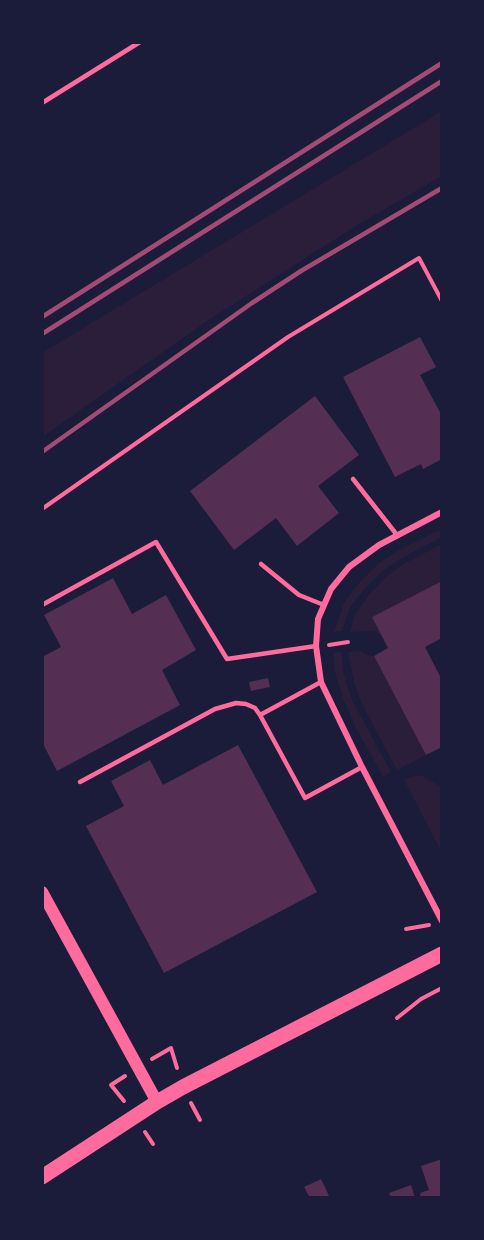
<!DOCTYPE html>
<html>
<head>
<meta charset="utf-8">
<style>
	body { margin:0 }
	#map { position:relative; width:484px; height:1240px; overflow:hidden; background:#1b1b3a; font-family:"Nunito Sans",sans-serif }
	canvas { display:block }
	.frame { position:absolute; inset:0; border:44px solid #1b1b3a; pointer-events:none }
</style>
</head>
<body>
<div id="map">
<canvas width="484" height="1240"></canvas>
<div class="frame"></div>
</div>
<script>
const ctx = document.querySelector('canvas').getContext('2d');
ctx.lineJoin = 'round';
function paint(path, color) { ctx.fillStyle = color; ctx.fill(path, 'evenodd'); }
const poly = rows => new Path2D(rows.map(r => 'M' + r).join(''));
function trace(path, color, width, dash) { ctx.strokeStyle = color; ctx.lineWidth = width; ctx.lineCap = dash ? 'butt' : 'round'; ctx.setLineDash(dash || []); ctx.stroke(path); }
paint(poly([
	[442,111,442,176,359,224,210,319,42,437,42,353],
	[439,530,442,537,402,558,384,570,366,587,351,606,342,631,334,632,344,603,358,584,379,563,399,550],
	[442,544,442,581,372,617,382,636,375,631,350,632,355,614,368,596,385,578,403,564],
	[361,651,367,655,374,656,426,755,397,770,361,702,354,683,348,652],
	[341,652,344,675,352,700,391,772,383,777,356,728,344,701,335,672,333,653],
	[416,775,422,776,442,787,442,853,404,780]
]), '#2a1e3b');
paint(poly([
	[420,337,436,367,420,375,442,416,442,459,423,469,421,464,395,477,343,377],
	[315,396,359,455,318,486,339,513,297,546,276,518,234,550,190,491],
	[113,578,132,614,166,595,196,650,162,670,180,705,57,771,42,742,42,657,61,647,44,615],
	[442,581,442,638,425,647,442,680,442,747,426,755,374,656,388,648,372,617],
	[268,678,270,687,251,691,249,682],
	[238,745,317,892,164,973,86,826,124,806,111,781,150,760,163,785],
	[442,1159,442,1198,421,1198,420,1193,429,1190,421,1166],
	[321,1179,330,1198,310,1198,304,1187],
	[411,1185,415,1198,391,1198,389,1193]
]), '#542f53');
trace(poly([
	[42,509,288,337,419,258,442,301],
	[329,645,348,642],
	[406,929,429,925],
	[397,1018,421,999,442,988],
	[152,1059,171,1048,177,1068],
	[124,1101,111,1085,125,1076],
	[191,1103,200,1120],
	[145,1132,153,1144]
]), '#ff6b9d', 4);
trace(poly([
	[42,103,140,42],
	[353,479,397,535],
	[261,564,299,595,324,605],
	[42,605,156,542,227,659,316,646],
	[321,682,260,715,305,798,362,767],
	[80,782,215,709,236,703,246,704,255,708,260,715]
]), '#ff6b9d', 4.5);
trace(poly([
	[442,512,379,545,349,567,331,589,318,619,316,646,321,682,362,767,442,921]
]), '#ff6b9d', 6);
trace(poly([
	[42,892,157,1102]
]), '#ff6b9d', 12);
trace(poly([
	[42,1177,157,1102,183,1087,442,954]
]), '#ff6b9d', 15);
trace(poly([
	[42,317,442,63],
	[42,334,442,81],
	[42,452,252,303,301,271,442,188]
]), '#a44b75', 4.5);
</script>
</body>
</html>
